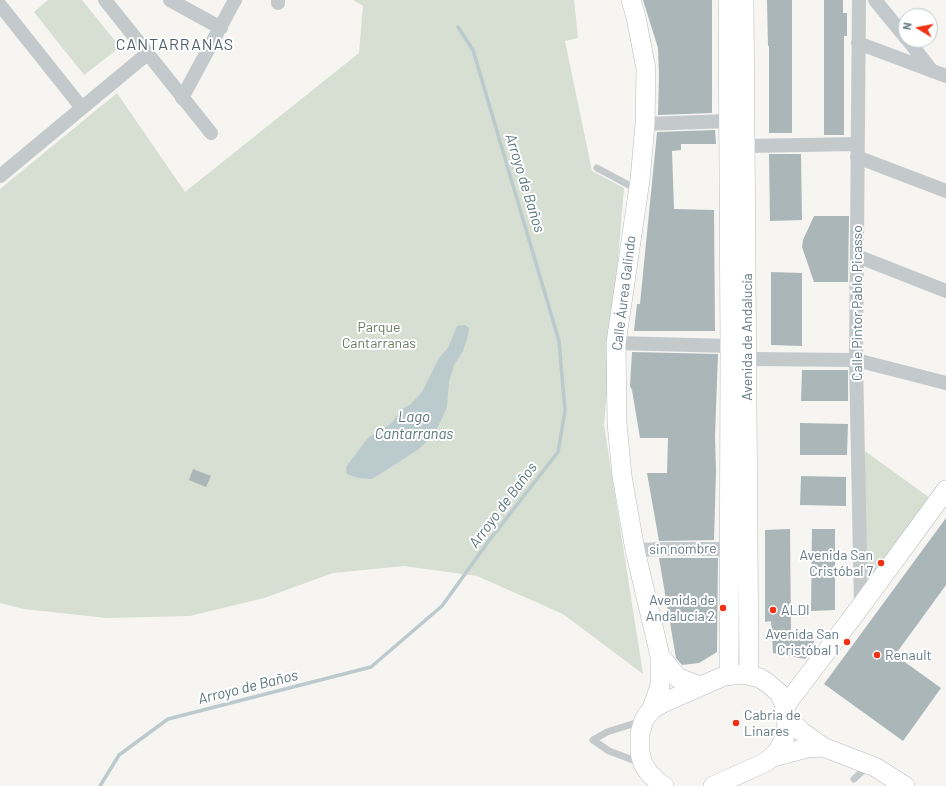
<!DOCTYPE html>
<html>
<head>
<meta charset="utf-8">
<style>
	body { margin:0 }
	#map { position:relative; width:946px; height:786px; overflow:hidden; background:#f6f5f1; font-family:Barlow,sans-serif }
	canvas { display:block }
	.north { position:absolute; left:898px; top:8px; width:40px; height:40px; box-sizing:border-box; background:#fff; border:1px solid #c0c9ce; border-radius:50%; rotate:280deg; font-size:11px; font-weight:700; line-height:16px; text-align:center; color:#627985 }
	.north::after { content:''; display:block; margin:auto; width:14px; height:18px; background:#f13016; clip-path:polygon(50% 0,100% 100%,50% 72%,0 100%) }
</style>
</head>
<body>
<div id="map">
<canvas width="946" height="786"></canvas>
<div class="north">N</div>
</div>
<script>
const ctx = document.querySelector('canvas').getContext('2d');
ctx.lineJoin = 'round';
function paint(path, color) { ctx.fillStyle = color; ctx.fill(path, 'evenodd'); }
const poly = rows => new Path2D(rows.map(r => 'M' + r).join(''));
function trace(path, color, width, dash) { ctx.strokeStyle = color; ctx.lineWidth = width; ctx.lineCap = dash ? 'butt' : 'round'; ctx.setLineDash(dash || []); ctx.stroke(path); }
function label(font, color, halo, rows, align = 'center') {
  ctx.font = font + ' Barlow,sans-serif'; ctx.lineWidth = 4; ctx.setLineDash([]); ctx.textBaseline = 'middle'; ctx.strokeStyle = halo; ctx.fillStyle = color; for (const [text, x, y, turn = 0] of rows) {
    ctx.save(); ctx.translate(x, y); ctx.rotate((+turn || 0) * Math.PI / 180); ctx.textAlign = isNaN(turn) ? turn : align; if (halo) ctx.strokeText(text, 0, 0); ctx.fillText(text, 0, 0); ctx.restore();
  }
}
paint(poly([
	[48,0,82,0,120,47,84,75,34,12],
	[353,0,574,0,578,38,565,41,592,171,624,188,604,425,643,674,563,614,477,576,404,566,333,573,264,598,190,616,107,618,24,609,0,603,0,189,117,93,185,192,359,53,363,6],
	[865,451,930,498,877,572,868,574,865,566]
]), '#d7ded2');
paint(poly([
	[465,325,469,328,468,335,463,351,454,365,449,382,447,407,435,433,419,449,372,479,358,478,347,474,346,467,368,438,392,423,400,411,411,404,422,392,439,358,448,348,457,326]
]), '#bbcacd');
trace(poly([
	[100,786,119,755,168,719,371,667,442,606,488,542,558,452,565,411,559,341,473,50,458,27]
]), '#bbcacd', 3.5);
paint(poly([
	[643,0,712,0,712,113,658,115,659,75,658,48],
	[767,0,792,0,792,133,769,133,769,46,768,46],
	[824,0,843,0,843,13,847,13,847,36,844,36,844,135,824,135],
	[715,130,716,144,681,144,681,150,672,151,674,209,714,210,715,331,634,331,637,304,640,304,657,132],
	[769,154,801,154,802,220,770,221],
	[814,216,849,216,848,282,814,282,802,247,803,240],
	[771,272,802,273,802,346,771,345],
	[632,352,718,354,715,436,716,471,714,540,659,541,647,473,667,473,668,438,640,438,632,390,630,386],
	[802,370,848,370,848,401,801,401],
	[800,423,848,424,847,455,800,455],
	[193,469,211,476,206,487,189,480],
	[801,476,846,477,846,506,800,505],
	[946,518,946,585,895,655,941,688,903,741,824,684],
	[790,529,791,632,813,631,814,648,805,659,773,653,771,621,765,622,765,530],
	[812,529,835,529,835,610,811,611],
	[659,558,718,558,717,652,699,663,682,665,676,658]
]), '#abb6b9');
const secondary = poly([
	[631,0,636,17,646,69,645,124,640,180,616,343,617,423,622,476,635,550,660,656,660,686,651,711],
	[728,0,730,346,729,674],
	[744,0,749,675],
	[660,656,678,678,700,686],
	[785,706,861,606,946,490],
	[787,718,802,732,823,747,875,767,905,786],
	[773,757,807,748,823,747],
	[664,786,658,782,649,773,643,764,640,753,640,733,644,720,647,715,654,708,665,702,724,676,743,674,760,678,770,685,779,693,785,706,787,727,784,739,778,751,766,762,713,786]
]);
trace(secondary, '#b4bbbe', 20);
trace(poly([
	[597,168,638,190],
	[641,763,609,751,593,740,607,732,642,721],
	[854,779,868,766]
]), '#c4c9cb', 7);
trace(poly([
	[105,0,211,133],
	[170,0,221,28],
	[278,0,278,3],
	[859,0,856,360,861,606],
	[875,0,906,38],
	[0,5,82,108],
	[908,40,932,71],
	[858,43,946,76],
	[182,98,235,0],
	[645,124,728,121],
	[746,146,857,144],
	[857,157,946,191],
	[0,176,147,54],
	[857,256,946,291],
	[616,343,730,346],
	[747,359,856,360,946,383],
	[635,550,669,549,730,549]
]), '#c4c9cb', 14);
trace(secondary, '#fff', 19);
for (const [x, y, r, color] of [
	[881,563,4,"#f13016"],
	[723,608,4,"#f13016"],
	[773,610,4,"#f13016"],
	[847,642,4,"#f13016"],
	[877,655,4,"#f13016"],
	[736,723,4,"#f13016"]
]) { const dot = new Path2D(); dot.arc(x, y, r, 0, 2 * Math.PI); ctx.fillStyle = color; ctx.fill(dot); trace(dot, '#fff', 1.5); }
label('14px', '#627985', '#fff', [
	["Calle Áurea Galindo",624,293,-83],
	["Calle Pintor Pablo Picasso",857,303,-90],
	["Avenida de Andalucía",747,337,-90],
	["sin nombre",683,549,-1]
]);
label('14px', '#697c61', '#fff', [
	["Parque",379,327],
	["Cantarranas",379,343]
]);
label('14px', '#627985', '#fff', [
	["Avenida San",873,555],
	["Cristóbal 7",873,571],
	["Avenida de",715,600],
	["Andalucía 2",715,616],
	["ALDI",781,610,"left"],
	["Avenida San",839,634],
	["Cristóbal 1",839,650],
	["Renault",885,655,"left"],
	["Cabria de",744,715,"left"],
	["Linares",744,731,"left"]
], 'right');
label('italic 15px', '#58767b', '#fff', [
	["Arroyo de Baños",525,183,73],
	["Lago",414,417],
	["Cantarranas",414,434],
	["Arroyo de Baños",503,505,-53],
	["Arroyo de Baños",248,687,-14]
]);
ctx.letterSpacing = '1px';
label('16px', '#506169', '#fff', [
	["CANTARRANAS",175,45]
]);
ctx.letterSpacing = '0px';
</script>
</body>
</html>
